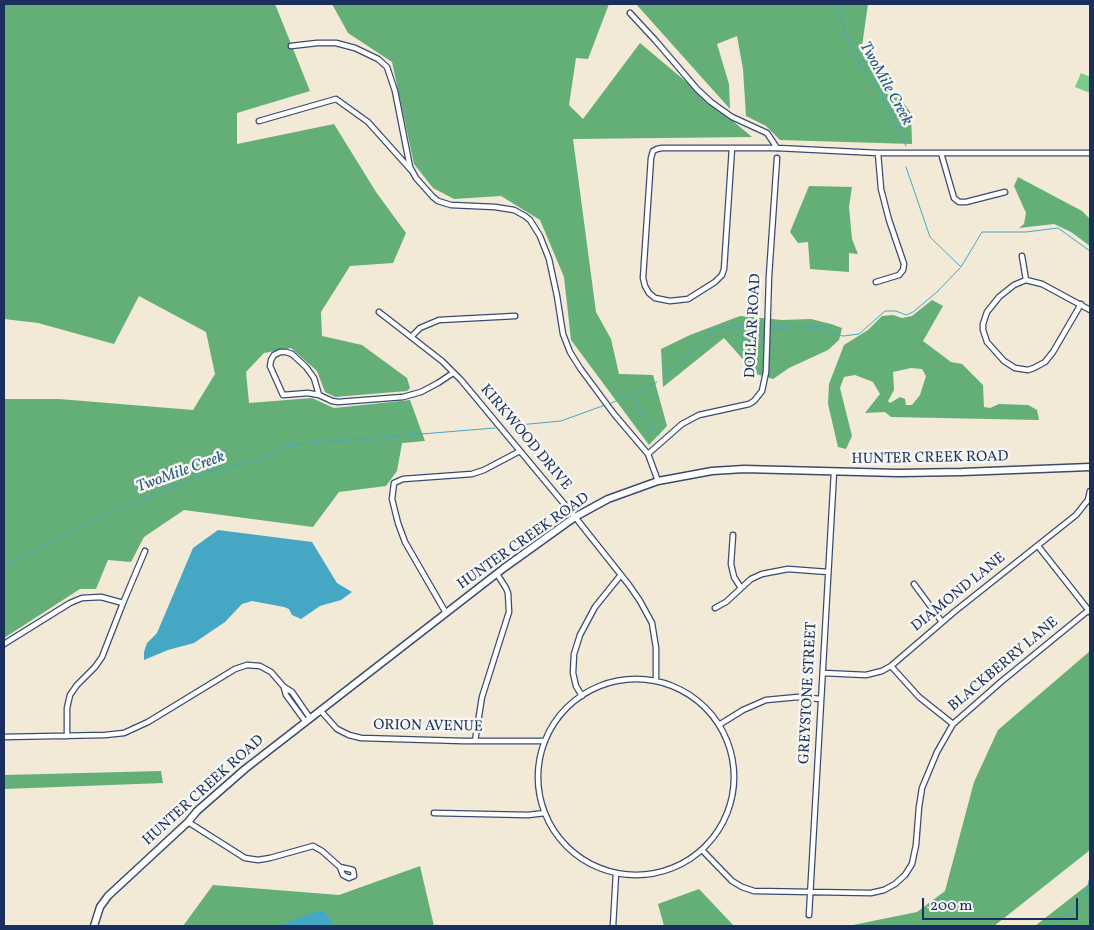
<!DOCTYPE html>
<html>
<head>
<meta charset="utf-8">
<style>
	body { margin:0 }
	#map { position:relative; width:1094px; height:930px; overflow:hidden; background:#f2e9d6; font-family:Vollkorn,serif }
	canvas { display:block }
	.frame { position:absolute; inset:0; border:5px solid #1b2f5e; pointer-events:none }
	.scale { position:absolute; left:922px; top:898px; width:156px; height:22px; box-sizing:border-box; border:2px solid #1b2f5e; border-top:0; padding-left:6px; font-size:15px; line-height:18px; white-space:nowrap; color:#1b2f5e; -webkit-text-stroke:4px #f6f6f2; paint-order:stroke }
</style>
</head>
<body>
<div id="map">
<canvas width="1094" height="930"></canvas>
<div class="frame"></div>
<div class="scale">200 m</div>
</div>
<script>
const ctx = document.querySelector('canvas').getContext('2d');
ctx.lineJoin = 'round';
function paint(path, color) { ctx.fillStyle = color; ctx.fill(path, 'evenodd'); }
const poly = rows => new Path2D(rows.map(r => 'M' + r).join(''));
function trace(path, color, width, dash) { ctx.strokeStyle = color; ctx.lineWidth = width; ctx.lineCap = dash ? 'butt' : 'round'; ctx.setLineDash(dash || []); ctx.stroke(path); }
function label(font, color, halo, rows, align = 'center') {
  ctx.font = font + ' Vollkorn,serif'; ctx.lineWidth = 5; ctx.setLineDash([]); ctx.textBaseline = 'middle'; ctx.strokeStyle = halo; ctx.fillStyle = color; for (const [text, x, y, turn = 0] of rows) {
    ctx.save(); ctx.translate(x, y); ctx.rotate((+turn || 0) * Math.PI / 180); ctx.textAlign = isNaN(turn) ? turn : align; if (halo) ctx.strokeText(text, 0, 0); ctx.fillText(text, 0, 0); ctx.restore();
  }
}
paint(poly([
	[1081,73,1090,77,1090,93,1075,87]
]), '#7bcb8b');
paint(poly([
	[4,4,275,4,310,91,237,113,237,144,334,124,376,192,406,233,393,263,350,266,321,312,322,336,362,345,407,378,410,388,407,391,335,397,325,392,317,371,291,348,264,353,246,372,249,403,312,398,334,408,410,400,425,441,402,443,397,471,386,486,339,492,313,527,184,510,144,537,131,562,108,560,96,589,80,589,4,638,4,399,59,399,193,410,215,374,206,332,139,296,114,344,38,323,4,319],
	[332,4,609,4,588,59,576,58,569,105,583,119,640,43,752,137,573,139,596,312,611,339,619,374,653,375,667,426,649,445,571,340,564,277,540,220,501,196,454,199,433,188,414,164,392,62,348,33],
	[636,4,868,4,862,46,911,113,912,144,780,140,766,126,746,116,743,69,737,36,717,44,729,84,730,109],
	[1018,177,1082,211,1090,219,1090,246,1071,232,1054,224,1019,228,1024,224,1026,213,1014,186],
	[809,186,852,187,849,207,852,239,858,254,849,253,849,272,810,269,808,242,798,243,790,232],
	[932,300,943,306,923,341,951,362,962,364,983,385,984,407,990,408,999,404,1028,405,1037,410,1039,420,891,417,885,412,865,413,880,394,873,382,855,375,844,377,840,388,852,436,846,449,838,447,828,404,829,384,844,345,868,330,882,316,893,315,902,318,912,316],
	[911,368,922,369,926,376,920,395,912,405,906,405,905,399,900,397,890,403,888,401,894,390,893,372],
	[740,316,782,320,811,319,831,324,842,328,839,340,828,350,789,368,773,379,756,374,724,338,663,387,661,349,690,335],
	[1090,651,1090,850,994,926,848,926,917,912,945,891,974,782,998,730],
	[161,771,163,783,4,789,4,775],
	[420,866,434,926,183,926,213,885,339,895],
	[1090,883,1090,926,1035,926],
	[699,889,734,926,664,926,658,904]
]), '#64af77');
paint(poly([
	[218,530,312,542,337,583,352,592,341,600,320,606,301,619,292,615,289,609,284,607,252,601,242,604,225,622,194,643,168,650,144,660,144,652,147,643,157,633,193,548],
	[317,911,323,911,329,917,332,921,330,926,278,926]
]), '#46a7c5');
trace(poly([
	[835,4,855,57,879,89,906,146],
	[906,167,930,237,961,267,982,232,1026,232,1058,228,1090,251],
	[771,329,822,326,836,335,844,336,859,334,885,311,896,311,906,315,913,312,937,292,960,268],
	[663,378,715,330,735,326,751,326,765,328],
	[635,396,639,410,659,435],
	[611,403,634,394,657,382],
	[508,426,561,421,605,405],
	[4,567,69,532,133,503,213,471,262,459,286,445,495,428],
	[1050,926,1085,901,1090,876]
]), '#46a7c5', 1);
const street = poly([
	[630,13,655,40,697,89,711,102,732,117,767,133,777,148],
	[291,46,317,43,336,43,355,48,378,59,387,67,395,91,410,167,416,178,433,197,438,201,451,205,495,207,514,210,525,216,530,220,540,236,549,259,557,296,563,334,570,352,580,368,614,414,648,454,658,481],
	[259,121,336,99,368,122,411,170],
	[732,148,724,269,722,275,715,282,688,299,670,301,655,298,649,293,645,286,643,278,651,158,653,151,657,149,662,148,777,148,878,153,1090,153],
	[941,153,954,198,959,202,966,202,1005,192],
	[1022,256,1026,280],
	[1026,280,1014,285,999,297,987,312,983,324,983,330,987,342,1004,361,1015,368,1028,370,1034,368,1045,362,1053,352,1081,304],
	[1026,280,1042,284,1090,310],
	[876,282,899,275,903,270,904,264,889,220,881,189,878,153],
	[379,312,442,361,461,380,575,517,629,585,640,601,652,623,656,648,656,681],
	[411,337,420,328,439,320,515,316],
	[280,352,286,352,292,354,306,367,314,378,319,395,308,393,283,395,270,366,271,360,274,355,280,352],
	[319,395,332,401,338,402,403,397,421,392,438,383,453,373],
	[648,454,682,424,699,415,749,404,754,401,762,391,766,372,769,276,777,158],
	[733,535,731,564,734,577,741,588],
	[1038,546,1090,612],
	[914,584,942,622],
	[715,608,726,602,751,579,762,574,788,569,828,572],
	[446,613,405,542,398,523,392,499,394,483,403,479,472,474,484,470,520,451],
	[4,644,70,603,82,598,101,597,123,603],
	[891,666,919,697,953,724],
	[823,673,866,675,882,671,891,666,954,612,1076,515,1088,500,1090,491],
	'538 777a98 98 0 1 1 196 0a98 98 0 1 1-196 0Z',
	[284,688,286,695,305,721],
	[582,696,576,686,573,673,574,654,580,635,595,607,620,576],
	[320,710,337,729,349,735,361,738,463,741,545,741],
	[719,725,743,710,766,700,798,697,821,699],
	[67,736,67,708,70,695,77,685,95,667,102,657,123,603,145,551],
	[4,737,105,735,124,733,148,722,235,669,247,665,260,666,271,672,284,687,292,692,310,718],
	[475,741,482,697,509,612,508,593,506,588,497,574],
	[434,813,528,815,545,813],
	[188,822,245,858,258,860,270,858,313,846,322,851,340,867],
	[702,850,732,881,742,887,754,891,871,893,884,890,895,884,905,875,912,864,916,845,919,807,922,788,937,752,953,724,1002,681,1090,609],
	[340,867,353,870,354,876,349,878,343,875,340,867],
	[809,915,834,472],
	[613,926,616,873]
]);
const secondary = poly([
	[94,926,100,907,108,896,188,822,197,811,245,769,504,568,575,517,608,499,658,481,712,471,744,469,898,473,962,472,1090,467]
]);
trace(street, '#3b4b70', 7);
trace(secondary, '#3b4b70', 9);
trace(street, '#fff', 4.5);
trace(secondary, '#fff', 6);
label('15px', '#1b2f5e', '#f6f6f2', [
	["DOLLAR ROAD",754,326,-87],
	["KIRKWOOD DRIVE",525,438,50],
	["HUNTER CREEK ROAD",930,459,-1],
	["HUNTER CREEK ROAD",524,542,-35],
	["DIAMOND LANE",959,593,-39],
	["BLACKBERRY LANE",1004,665,-40],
	["GREYSTONE STREET",809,693,-87],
	["ORION AVENUE",428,727,1],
	["HUNTER CREEK ROAD",204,791,-42]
]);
label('italic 16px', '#2a5982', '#f6f6f2', [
	["TwoMile Creek",885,84,61],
	["TwoMile Creek",181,473,-20]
]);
</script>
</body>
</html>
